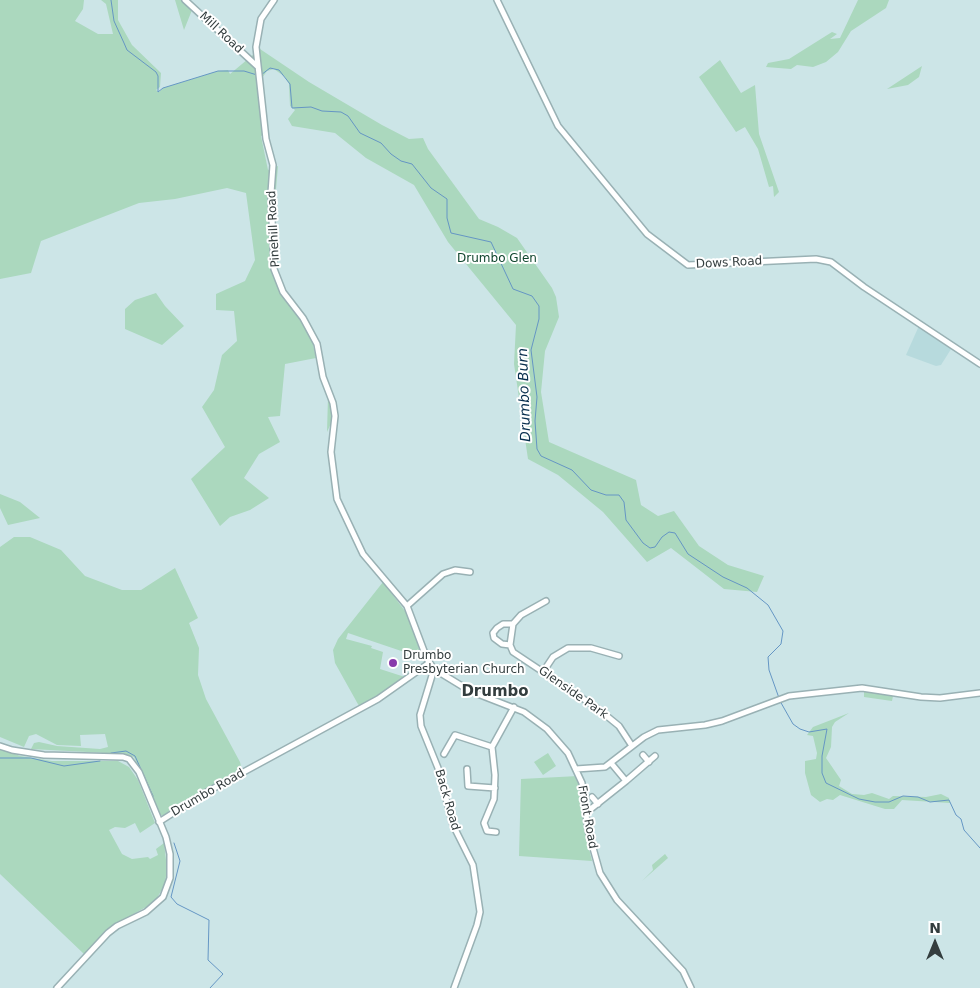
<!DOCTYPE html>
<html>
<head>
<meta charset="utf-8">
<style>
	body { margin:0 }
	#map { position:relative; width:980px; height:988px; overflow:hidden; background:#cce5e7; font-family:"DejaVu Sans",sans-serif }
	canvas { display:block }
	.north { position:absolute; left:910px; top:918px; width:50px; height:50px; -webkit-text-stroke:4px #fff; paint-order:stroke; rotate:0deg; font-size:14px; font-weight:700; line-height:20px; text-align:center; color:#333d3e }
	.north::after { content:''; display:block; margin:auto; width:18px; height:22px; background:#333d3e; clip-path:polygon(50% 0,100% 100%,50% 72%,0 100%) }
</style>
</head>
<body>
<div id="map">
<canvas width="980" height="988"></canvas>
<div class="north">N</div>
</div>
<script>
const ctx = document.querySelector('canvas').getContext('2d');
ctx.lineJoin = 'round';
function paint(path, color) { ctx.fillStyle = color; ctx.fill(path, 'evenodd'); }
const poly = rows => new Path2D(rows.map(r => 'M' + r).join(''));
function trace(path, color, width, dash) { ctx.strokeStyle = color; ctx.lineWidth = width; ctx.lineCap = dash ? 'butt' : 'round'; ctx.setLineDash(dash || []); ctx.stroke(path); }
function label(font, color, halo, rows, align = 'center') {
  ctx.font = font + ' "DejaVu Sans",sans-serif'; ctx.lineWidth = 4; ctx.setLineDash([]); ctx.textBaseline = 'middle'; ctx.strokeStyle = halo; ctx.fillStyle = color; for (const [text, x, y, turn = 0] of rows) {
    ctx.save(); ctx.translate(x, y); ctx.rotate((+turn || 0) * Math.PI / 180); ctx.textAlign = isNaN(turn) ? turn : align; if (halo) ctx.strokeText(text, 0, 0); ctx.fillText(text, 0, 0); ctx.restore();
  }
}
paint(poly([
	[922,326,953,346,941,365,936,366,906,355,918,328]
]), '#b7dadd');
paint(poly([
	[0,0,84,0,83,9,75,21,98,34,113,34,106,4,101,0,118,0,118,20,132,45,161,73,160,87,156,90,159,92,163,88,218,71,228,70,230,74,260,49,309,82,382,125,409,139,423,138,428,149,479,219,498,227,517,238,552,288,556,297,559,317,545,351,541,392,549,442,636,480,641,505,658,516,674,511,699,546,728,565,764,576,757,592,724,589,671,548,647,562,603,512,558,475,528,459,514,364,516,325,448,242,414,185,366,158,335,133,292,126,288,119,295,110,290,106,289,84,285,77,274,69,267,71,262,78,267,133,261,136,268,170,278,166,275,201,276,268,280,281,276,284,286,302,301,318,312,340,316,358,285,364,280,416,268,417,280,442,259,454,244,478,269,498,250,510,230,517,220,526,191,479,225,447,202,407,214,390,222,355,237,341,234,311,216,310,216,294,245,281,255,260,246,193,227,188,175,199,139,203,41,241,31,273,0,279],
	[175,0,188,0,194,5,184,30],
	[858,0,889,0,886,8,851,31,838,52,826,62,813,67,797,65,791,69,766,67,768,63,789,59,832,32,837,34,830,39,840,38],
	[720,60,741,93,755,85,759,134,779,192,774,197,773,186,769,187,758,149,745,127,736,132,699,77],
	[922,66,919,77,908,85,887,89],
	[156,293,165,306,184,326,162,345,125,329,125,309,135,300],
	[328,397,333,409,332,421,327,432],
	[0,494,20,502,40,518,8,525,0,508],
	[14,537,30,537,61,550,85,576,122,590,141,590,175,568,198,618,189,623,199,648,198,675,206,699,240,762,242,770,178,804,164,815,160,815,134,757,125,754,31,749,34,743,39,742,57,746,100,749,108,747,105,734,80,735,81,746,57,745,36,734,29,736,24,747,0,737,0,547],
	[383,582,408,615,422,658,348,633,346,639,372,646,371,648,383,652,380,669,408,678,387,692,359,706,335,663,333,650,338,639],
	[864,691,893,696,892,701,864,697],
	[849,713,835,722,832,727,831,747,826,758,841,780,839,786,852,794,864,795,872,793,889,799,893,796,926,797,941,794,949,798,950,803,902,800,894,809,885,809,840,795,833,800,827,799,820,802,811,795,805,773,805,761,816,759,817,753,813,736,807,735,813,727],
	[0,748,20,756,52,761,118,761,129,767,138,780,155,823,140,833,135,823,125,828,115,827,109,830,122,854,132,859,148,857,150,859,158,855,156,849,164,843,167,868,165,884,157,898,146,907,112,926,84,954,0,874],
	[548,753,556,766,543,775,534,762],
	[578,776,582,795,586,836,592,861,519,856,521,779],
	[665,854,668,858,642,881,653,870,652,865]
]), '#abd8be');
trace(poly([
	[111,0,114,21,124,43,127,50,156,72,158,76,158,92,163,88,218,71,244,71,257,75],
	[261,75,270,68,279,70,290,84,292,108,311,107,322,111,341,112,348,116,360,133,381,143,391,154,401,161,412,164,431,188,447,199,447,218,451,233,491,242,513,289,532,296,539,306,539,319,531,350,537,397,535,421,537,449,541,456,572,470,591,490,606,495,619,495,624,502,626,520,643,543,650,548,655,547,662,537,669,532,675,533,688,554,723,577,747,588,768,605,783,631,781,644,768,657,769,670,779,698],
	[780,701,793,724,800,729,809,732,827,729,822,756,822,773,826,783,859,799,875,802,889,802,903,796,918,797,930,802,949,800,956,815,961,819,964,830,980,848],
	[111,753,126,751,135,756,153,796],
	[0,758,31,758,64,766,100,761],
	[174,843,180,861,171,897,177,904,209,920,208,960,223,974,210,988]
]), '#6596c4', 1);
const minor = poly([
	[185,0,258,67],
	[274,0,261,19,256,47,266,139,273,165,271,193,274,269,283,292,303,318,317,344,323,377,333,403,335,416,331,452,337,499,363,554,407,606,427,659,434,669,470,691,524,712,547,729,568,753,582,783,588,830,600,873,617,900,683,971,691,988],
	[497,0,558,126,647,234,688,265,816,259,831,262,864,287,980,364],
	[546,601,521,615,513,624,503,624,497,628,493,633,494,638,502,644,510,645,513,652,597,708,619,726,632,746],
	[407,606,443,574,455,570,470,572],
	[510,645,513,624],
	[434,669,420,715,421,726,438,768,453,825,473,865,480,912,477,925,454,988],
	[543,672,553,657,568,648,591,648,619,656],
	[0,746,12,750,44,755,123,757,129,759,139,772,166,837,170,854,170,878,163,897,146,912,117,926,108,933,57,988],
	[444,754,455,735,492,747],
	[643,755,649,762],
	[611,763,626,781,655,756],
	[467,769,468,786,495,788],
	[576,769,605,767,644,737,658,730,705,725,722,721,789,696,862,688,921,697,940,698,980,693],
	[592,797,598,804],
	[592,808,626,781],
	[159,822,203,794,378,699,429,663],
	[496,832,487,831,484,823,494,799,495,775,492,747,514,707]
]);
trace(minor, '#99b1b4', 8);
trace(minor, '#fff', 5);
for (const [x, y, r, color] of [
	[393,663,5,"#883bac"]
]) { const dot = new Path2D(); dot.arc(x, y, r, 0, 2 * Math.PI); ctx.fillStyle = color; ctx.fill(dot); trace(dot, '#fff', 2); }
label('12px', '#333d3e', '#fff', [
	["Mill Road",221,33,43],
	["Pinehill Road",274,229,-93],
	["Dows Road",729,263,-3],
	["Glenside Park",573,693,35],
	["Drumbo Road",208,793,-30],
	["Back Road",447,800,74],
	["Front Road",587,817,80]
]);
label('12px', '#0f452d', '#fff', [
	["Drumbo Glen",497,259]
]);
label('12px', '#333d3e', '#fff', [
	["Drumbo",403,656],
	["Presbyterian Church",403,670]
], 'left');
label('italic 14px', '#072e4d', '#fff', [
	["Drumbo Burn",525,395,-92]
]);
label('bold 15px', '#333d3e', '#fff', [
	["Drumbo",495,692]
]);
</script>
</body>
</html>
